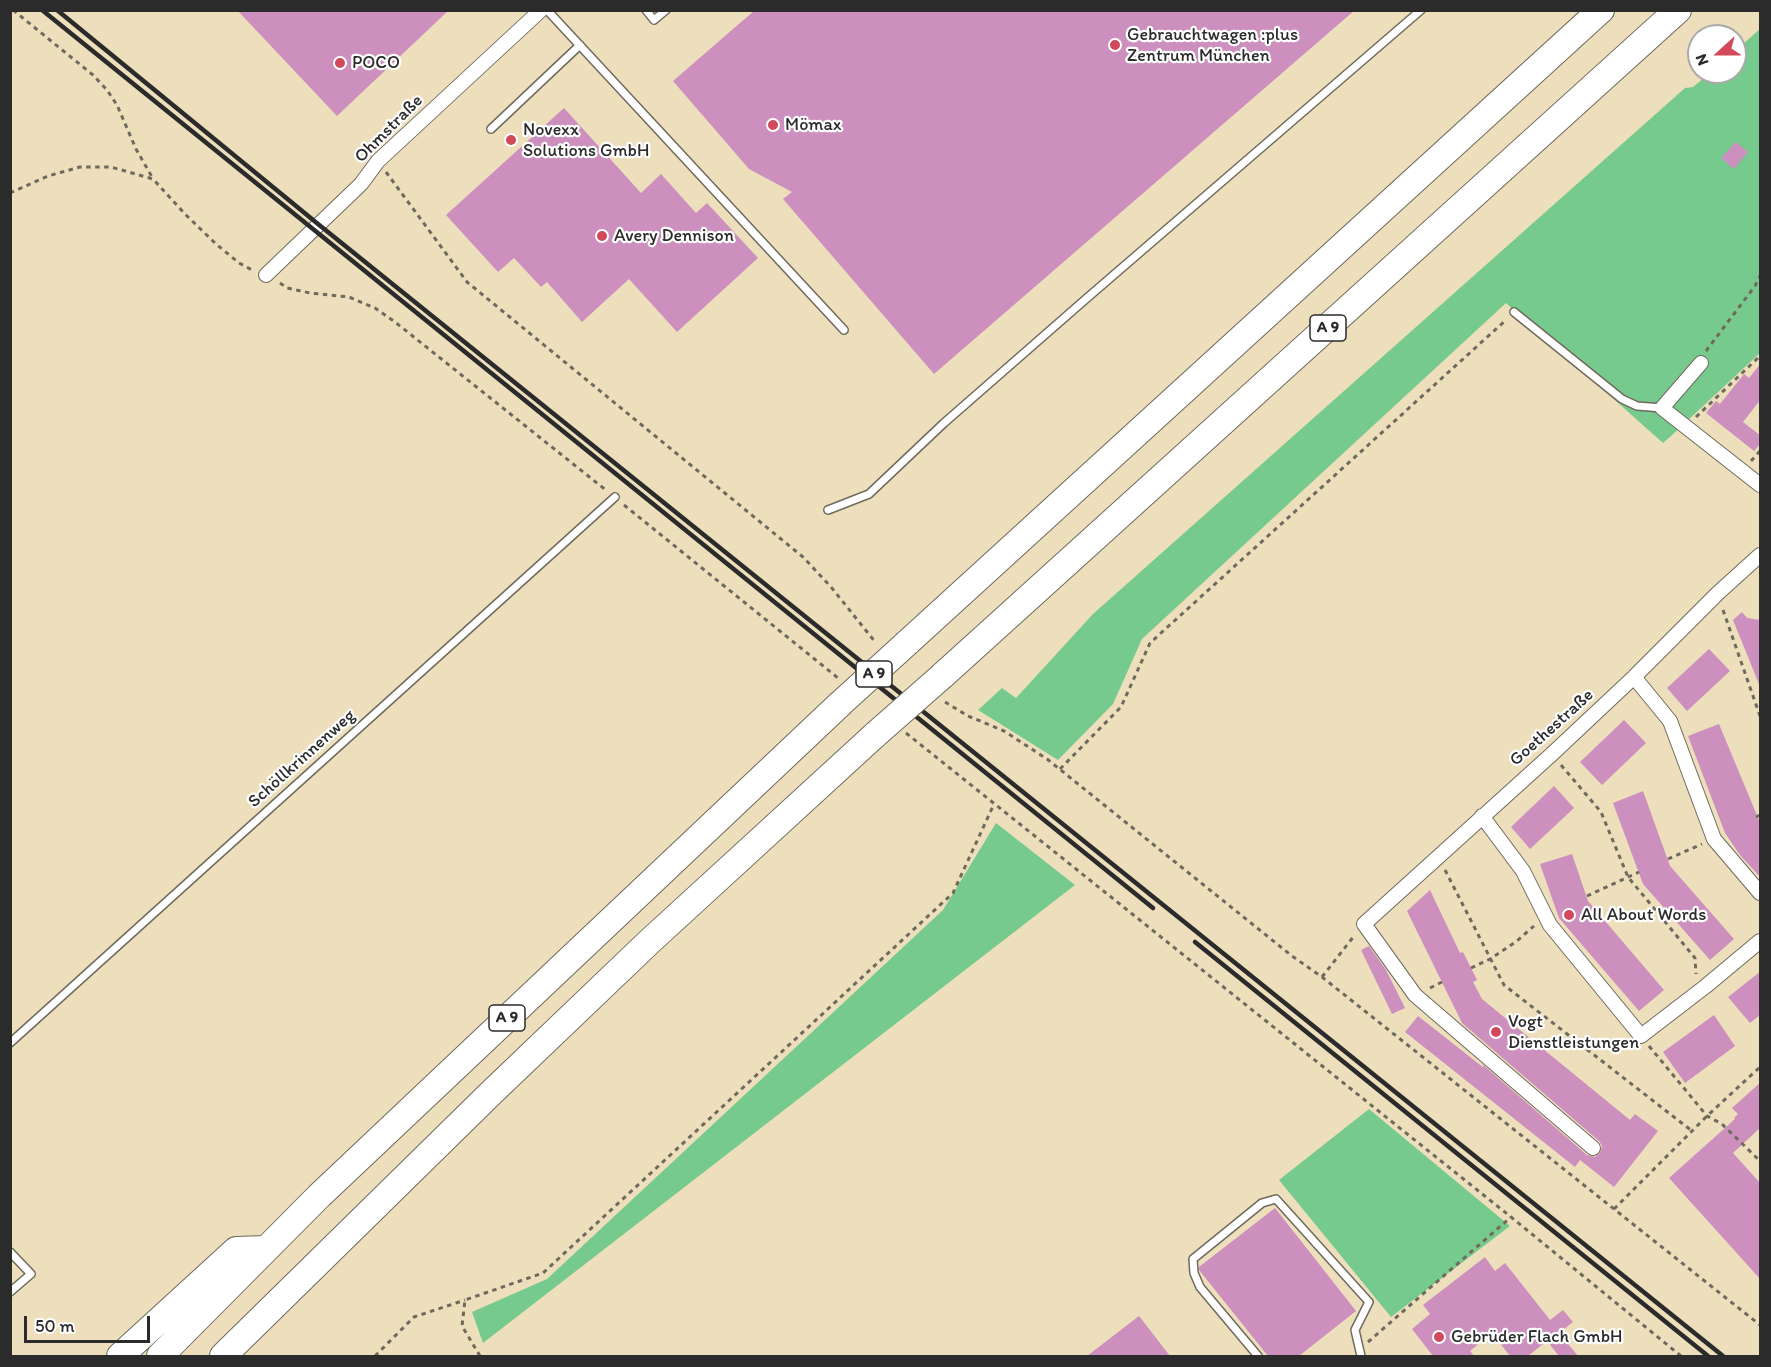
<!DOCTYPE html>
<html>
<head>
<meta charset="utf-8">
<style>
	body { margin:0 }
	#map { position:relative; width:1771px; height:1367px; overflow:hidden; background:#eddfbc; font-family:Itim,sans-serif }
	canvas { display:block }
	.frame { position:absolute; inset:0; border:12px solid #2b2b2b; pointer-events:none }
	.north { position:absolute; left:1687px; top:24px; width:60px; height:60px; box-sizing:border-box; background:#fff; border:2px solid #aaa; border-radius:50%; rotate:249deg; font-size:16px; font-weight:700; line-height:24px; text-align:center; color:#2b2b2b }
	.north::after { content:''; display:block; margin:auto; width:21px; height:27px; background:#d1495b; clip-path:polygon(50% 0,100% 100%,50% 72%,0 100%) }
	.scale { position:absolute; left:24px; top:1316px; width:126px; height:27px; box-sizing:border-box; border:3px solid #2b2b2b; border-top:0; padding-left:8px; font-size:18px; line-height:21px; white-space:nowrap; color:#2b2b2b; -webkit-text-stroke:4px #fff; paint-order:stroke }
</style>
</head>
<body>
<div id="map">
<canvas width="1771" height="1367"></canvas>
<div class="frame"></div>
<div class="north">N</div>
<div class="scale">50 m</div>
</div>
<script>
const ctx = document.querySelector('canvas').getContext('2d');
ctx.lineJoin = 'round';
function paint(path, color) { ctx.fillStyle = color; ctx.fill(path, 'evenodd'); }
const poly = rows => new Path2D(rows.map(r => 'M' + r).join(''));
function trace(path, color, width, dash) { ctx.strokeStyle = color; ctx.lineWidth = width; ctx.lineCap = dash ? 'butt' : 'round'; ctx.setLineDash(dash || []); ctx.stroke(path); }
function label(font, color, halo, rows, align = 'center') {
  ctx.font = font + ' Itim,sans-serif'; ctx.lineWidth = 4.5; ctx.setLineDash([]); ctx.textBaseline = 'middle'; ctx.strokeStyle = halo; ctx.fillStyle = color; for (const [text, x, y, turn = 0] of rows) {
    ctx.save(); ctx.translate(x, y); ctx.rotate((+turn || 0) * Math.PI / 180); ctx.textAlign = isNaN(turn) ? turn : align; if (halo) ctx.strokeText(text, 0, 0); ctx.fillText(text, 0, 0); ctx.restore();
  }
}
paint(poly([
	[1760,29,1760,353,1671,436,1663,443,1506,303,1142,639,1113,704,1058,760,978,710,1002,688,1016,698,1093,614,1685,88,1693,87,1711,72,1735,72,1735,51],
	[996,823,1075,885,483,1343,472,1312,547,1279,943,910],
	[1369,1109,1510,1226,1391,1317,1279,1180]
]), '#77ca8d');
paint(poly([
	[237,10,449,10,337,116],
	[755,10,1355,10,934,374,783,199,792,192,749,169,673,81],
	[564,108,641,193,661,174,696,213,707,203,758,258,677,332,629,279,582,322,547,282,541,287,514,258,498,272,446,215],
	[1736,142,1748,152,1734,169,1721,158],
	[1761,363,1761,399,1743,422,1761,436,1761,443,1754,451,1706,413,1716,401,1720,404,1744,374,1749,378],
	[1742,612,1747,618,1761,620,1761,689,1733,620],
	[1709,649,1730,671,1687,711,1667,688],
	[1624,720,1646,743,1602,785,1580,762],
	[1719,724,1761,825,1761,878,1740,855,1725,833,1688,736],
	[1554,786,1574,808,1530,849,1511,827],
	[1643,791,1670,866,1734,939,1710,960,1643,884,1613,803],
	[1572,854,1588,901,1664,990,1639,1011,1559,918,1540,864],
	[1430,890,1460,953,1463,952,1477,980,1473,982,1482,999,1630,1120,1635,1114,1658,1131,1614,1187,1580,1160,1575,1167,1405,1032,1418,1016,1484,1068,1482,1064,1587,1155,1595,1157,1600,1153,1602,1146,1599,1141,1462,1023,1407,911],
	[1369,946,1386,970,1405,1008,1392,1014,1361,950],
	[1761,971,1761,1014,1750,1023,1728,997],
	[1714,1015,1735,1046,1685,1083,1663,1052],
	[1761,1082,1761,1127,1733,1153,1761,1184,1761,1280,1669,1178,1735,1119,1734,1118,1738,1114,1732,1108],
	[1275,1208,1356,1311,1299,1356,1268,1356,1199,1270,1199,1267],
	[1485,1257,1495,1271,1505,1263,1550,1320,1563,1310,1573,1322,1559,1333,1578,1356,1559,1356,1547,1341,1528,1356,1510,1356,1492,1333,1470,1351,1474,1356,1433,1356,1412,1329,1430,1314,1423,1305],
	[1139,1316,1170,1356,1087,1356]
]), '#cc8fbe');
const lane = poly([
	[547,10,844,330],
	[646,10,654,20,666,10],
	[491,129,580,45],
	[1514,312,1622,399,1637,406,1662,408],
	[828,510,869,494,944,423,1087,298,1421,10],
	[10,1043,615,497],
	[10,1252,31,1274,10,1292],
	[1258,1356,1200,1287,1194,1273,1193,1259,1262,1203,1276,1199,1369,1302,1355,1330,1361,1356]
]);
const street = poly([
	[266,275,361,184,378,161,541,10],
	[1701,363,1662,408,1760,485],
	[1634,677,1670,721,1714,839,1760,893],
	[1482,816,1523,871,1550,925,1641,1036,1706,986,1760,941],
	[1593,1148,1415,995,1364,924,1552,754,1634,677,1718,593,1760,555]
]);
const highway = poly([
	[907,643,1601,10],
	[942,676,1678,10],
	[120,1356,236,1250,266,1249],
	[160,1356,319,1196,840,704],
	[223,1356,490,1094,649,942,876,734]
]);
trace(lane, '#6f6a5e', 10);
trace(street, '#6f6a5e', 16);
trace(highway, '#6f6a5e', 28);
trace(poly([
	[13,10,93,75,107,90,117,105,136,149,152,177],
	[386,172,467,282,803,557,831,587,876,643],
	[10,193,48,176,80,167,111,167,153,179,185,214,216,244,239,263,252,270],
	[280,283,287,288,310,293,349,297,375,308,395,322,607,491],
	[1706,351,1755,286,1760,276],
	[1696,417,1760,356],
	[1751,461,1760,451],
	[624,505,838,678],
	[1723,610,1760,716],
	[945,702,968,716,1004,731,1047,759,1292,956,1322,977,1760,1325],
	[906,733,1511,1217,1681,1356],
	[1561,765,1601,812,1628,877,1695,958,1696,974],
	[1060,769,1121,707,1150,643,1506,320],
	[1756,817,1760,815],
	[1668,859,1702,844],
	[1445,870,1504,985,1692,1131],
	[1587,896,1639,872],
	[1471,968,1490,959,1517,941,1534,926],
	[1322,977,1354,936],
	[1430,988,1442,982],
	[1649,1046,1707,1116,1722,1124,1760,1161],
	[1614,1209,1707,1116,1760,1067],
	[1368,1342,1511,1217],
	[375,1356,414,1317,465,1300],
	[480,1356,462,1326,465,1300,543,1273,953,893,994,804]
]), '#6f6a5e', 3, [4.5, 4.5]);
trace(lane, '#fff', 7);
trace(street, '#fff', 14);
trace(highway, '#fff', 26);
trace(poly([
	[42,10,1153,908],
	[57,10,318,224,1723,1356],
	[1195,942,1708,1356]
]), '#2b2b2b', 4.5);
const highwayBridge = poly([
	[840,704,907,643],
	[876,734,942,676]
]);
trace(highwayBridge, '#6f6a5e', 28, []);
trace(highwayBridge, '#fff', 26);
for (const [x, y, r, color] of [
	[1115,45,6,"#d1495b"],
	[340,63,6,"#d1495b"],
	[773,125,6,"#d1495b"],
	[511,140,6,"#d1495b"],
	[602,236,6,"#d1495b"],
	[1569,915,6,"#d1495b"],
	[1496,1032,6,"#d1495b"],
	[1439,1337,6,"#d1495b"]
]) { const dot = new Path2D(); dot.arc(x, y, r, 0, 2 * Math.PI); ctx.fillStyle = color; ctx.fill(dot); trace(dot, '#fff', 2); }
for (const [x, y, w] of [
	[1328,328,36],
	[874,674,36],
	[507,1018,36]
]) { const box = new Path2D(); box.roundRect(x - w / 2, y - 13, w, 26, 4.5); ctx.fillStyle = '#fff'; ctx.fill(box); trace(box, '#2b2b2b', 1.5); }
label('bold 16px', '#2b2b2b', null, [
	["A 9",1328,328],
	["A 9",874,674],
	["A 9",507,1018]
]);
label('18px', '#2b2b2b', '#fff', [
	["Gebrauchtwagen :plus",1127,35],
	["Zentrum München",1127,56],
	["POCO",352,63],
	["Mömax",785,125],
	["Novexx",523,130],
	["Solutions GmbH",523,151],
	["Avery Dennison",614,236],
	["All About Words",1581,915],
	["Vogt",1508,1022],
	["Dienstleistungen",1508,1043],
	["Gebrüder Flach GmbH",1451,1337]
], 'left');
label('18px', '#2b2b2b', '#fff', [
	["Ohmstraße",389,129,-45],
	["Goethestraße",1552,728,-42],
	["Schöllkrinnenweg",302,759,-42]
]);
</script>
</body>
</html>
